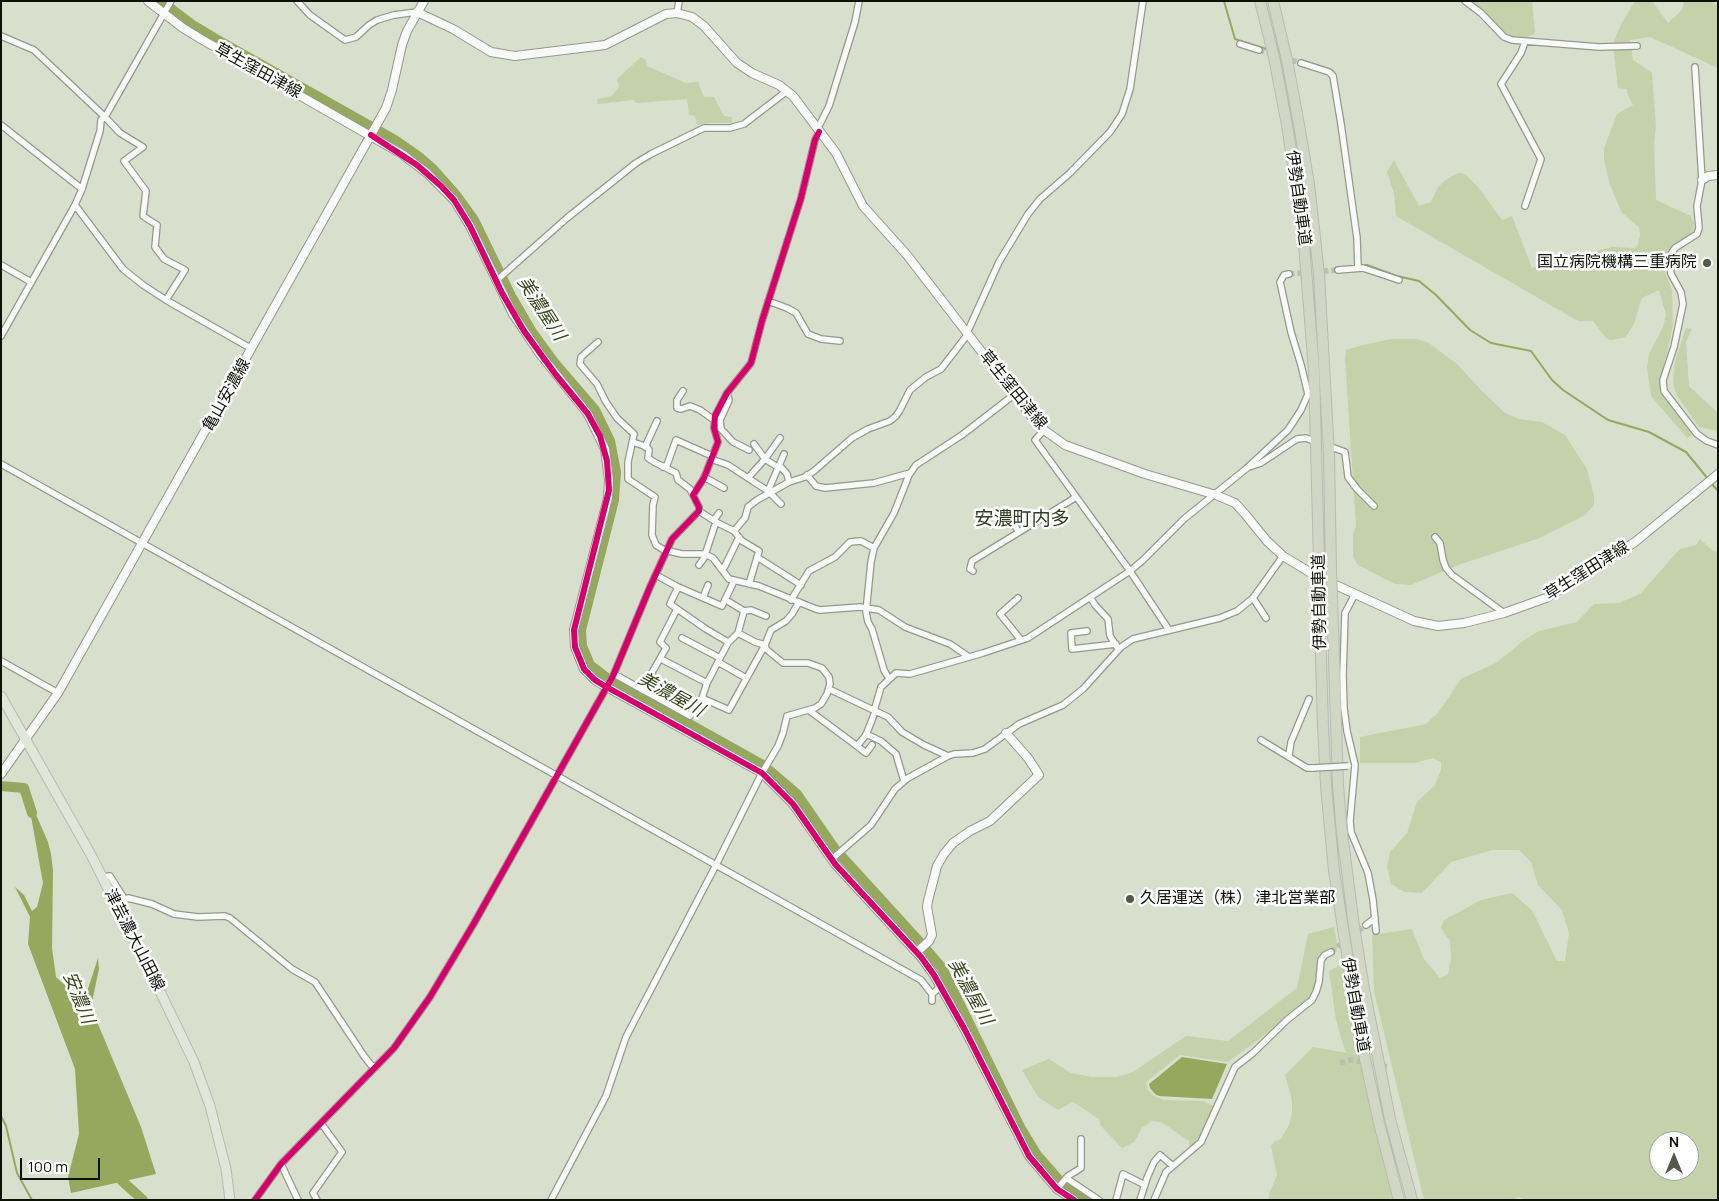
<!DOCTYPE html>
<html>
<head>
<meta charset="utf-8">
<style>
	body { margin:0 }
	#map { position:relative; width:1719px; height:1201px; overflow:hidden; background:#d9dfcd; font-family:Manrope,sans-serif }
	canvas { display:block }
	.frame { position:absolute; inset:0; border:2px solid #0d1106; pointer-events:none }
	.north { position:absolute; left:1649px; top:1131px; width:50px; height:50px; box-sizing:border-box; background:#fff; border:1px solid #9ea09b; border-radius:50%; rotate:0deg; font-size:14px; font-weight:700; line-height:20px; text-align:center; color:#0d1106 }
	.north::after { content:''; display:block; margin:auto; width:18px; height:22px; background:#54594c; clip-path:polygon(50% 0,100% 100%,50% 72%,0 100%) }
	.scale { position:absolute; left:20px; top:1158px; width:80px; height:22px; box-sizing:border-box; border:2px solid #0d1106; border-top:0; padding-left:6px; font-size:15px; line-height:18px; white-space:nowrap; color:#0d1106; -webkit-text-stroke:4px #fff; paint-order:stroke }
</style>
</head>
<body>
<div id="map">
<canvas width="1719" height="1201"></canvas>
<div class="frame"></div>
<div class="north">N</div>
<div class="scale">100 m</div>
</div>
<script>
const ctx = document.querySelector('canvas').getContext('2d');
ctx.lineJoin = 'round';
function paint(path, color) { ctx.fillStyle = color; ctx.fill(path, 'evenodd'); }
const poly = rows => new Path2D(rows.map(r => 'M' + r).join(''));
function trace(path, color, width, dash) { ctx.strokeStyle = color; ctx.lineWidth = width; ctx.lineCap = dash ? 'butt' : 'round'; ctx.setLineDash(dash || []); ctx.stroke(path); }
function label(font, color, halo, rows, align = 'center') {
  ctx.font = font + ' Manrope,"Noto Sans JP",sans-serif'; ctx.lineWidth = 5; ctx.setLineDash([]); ctx.textBaseline = 'middle'; ctx.strokeStyle = halo; ctx.fillStyle = color; for (const [text, x, y, turn = 0] of rows) {
    ctx.save(); ctx.translate(x, y); ctx.rotate((+turn || 0) * Math.PI / 180); ctx.textAlign = isNaN(turn) ? turn : align; if (halo) ctx.strokeText(text, 0, 0); ctx.fillText(text, 0, 0); ctx.restore();
  }
}
paint(poly([
	[1471,1,1532,1,1535,33,1524,39,1511,37,1497,28],
	[1635,1,1652,1,1668,23,1682,10,1684,1,1712,1,1715,5,1718,1,1718,70,1716,67,1650,37,1630,40,1633,60,1652,73,1656,126,1654,143,1656,200,1691,216,1694,223,1693,230,1691,234,1669,252,1663,267,1672,290,1673,325,1660,383,1692,435,1687,438,1651,396,1647,367,1649,354,1663,327,1666,315,1659,290,1644,297,1641,300,1634,324,1627,335,1623,338,1610,340,1606,338,1593,321,1578,321,1396,216,1394,193,1387,172,1394,160,1419,206,1431,202,1438,187,1447,179,1458,173,1462,173,1467,176,1477,186,1502,220,1512,216,1532,268,1612,247,1635,248,1638,244,1640,235,1639,227,1622,213,1610,185,1604,160,1604,148,1617,114,1633,105,1627,93,1627,89,1618,88,1613,44,1621,24],
	[641,57,646,60,647,66,686,83,698,82,704,97,714,97,724,116,732,117,732,123,709,123,697,125,695,116,689,115,687,99,637,103,633,100,598,104,597,99,612,96,619,86,617,79],
	[1686,328,1692,329,1686,342,1689,386,1718,413,1718,431,1699,427,1676,394,1673,382,1675,361],
	[1391,339,1417,339,1429,343,1457,364,1482,391,1505,413,1519,419,1542,422,1565,435,1587,469,1594,496,1594,505,1585,515,1537,539,1458,565,1411,585,1395,584,1358,565,1353,557,1353,534,1356,526,1345,359,1346,350,1359,346],
	[1700,539,1712,550,1718,552,1718,1200,1525,1200,1519,1197,1511,1200,1424,1200,1374,991,1372,935,1412,929,1424,959,1440,978,1448,975,1451,957,1450,941,1441,928,1444,920,1481,900,1512,893,1532,910,1557,961,1565,961,1569,933,1562,910,1538,885,1531,862,1519,850,1492,850,1451,862,1422,893,1405,892,1391,884,1387,867,1390,852,1407,833,1417,802,1435,785,1441,770,1441,762,1433,758,1415,763,1360,763,1360,737,1426,724,1438,713,1461,679,1496,663,1524,640,1539,631,1577,622,1594,604,1619,603,1640,594,1680,549,1696,545],
	[1659,1141,1689,1141,1689,1171,1659,1171],
	[1334,927,1338,948,1323,957,1316,992,1311,1001,1228,1062,1180,1055,1146,1082,1147,1089,1154,1096,1164,1100,1203,1101,1217,1108,1204,1140,1195,1146,1189,1148,1189,1141,1161,1122,1152,1121,1142,1128,1134,1142,1122,1148,1101,1126,1099,1119,1073,1102,1058,1110,1038,1097,1022,1070,1049,1059,1071,1073,1092,1077,1117,1077,1133,1072,1186,1036,1228,1041,1297,988,1308,934],
	[1344,963,1358,1051,1394,1200,1269,1200,1269,1194,1277,1175,1271,1146,1274,1142,1281,1139,1289,1125,1292,1113,1292,1100,1285,1075,1313,1047,1347,1053,1345,1051,1336,1020,1329,971]
]), '#c4d1aa');
paint(poly([
	[27,794,48,842,51,854,53,870,52,948,56,977,68,988,85,1015,84,1001,98,958,99,969,92,1002,93,1012,141,1127,156,1174,71,1193,68,1177,79,1134,75,1069,28,944,30,917,15,887,24,895,32,911,37,907,43,883],
	[1182,1057,1227,1064,1212,1099,1159,1096,1155,1094,1150,1088,1149,1084]
]), '#95a85e');
trace(poly([
	[1224,1,1235,39,1269,50],
	[1301,60,1329,69,1333,71,1335,75],
	[1360,265,1367,265,1397,276,1419,281,1436,295,1470,330,1491,343,1531,351,1552,380,1563,390,1608,420,1649,432,1686,452,1708,479],
	[1711,483,1718,491],
	[1,1116,6,1126,17,1173,32,1200]
]), '#95a85e', 2);
trace(poly([
	[161,1,191,24,216,39,395,140,418,156,433,169,456,195,474,220,511,296,532,332,553,361,595,410,610,441,616,472,614,500,581,630,582,646,590,665,607,678,763,765,797,794,835,849,918,940,942,968,1020,1127,1037,1155,1059,1180,1086,1200],
	[1,786,24,788,32,813],
	[117,1170,122,1181,143,1200]
]), '#95a85e', 10);
trace(poly([
	[1259,50,1301,63],
	[1289,274,1338,270],
	[1331,952,1366,925],
	[1340,1063,1351,1060,1389,1067]
]), '#bac0af', 5.5, [5.5, 3]);
const street = poly([
	[297,1,310,15,345,40,356,37,369,25,377,20,394,15,417,12],
	[1465,1,1481,13,1504,37,1512,40,1599,47,1637,46],
	[677,13,679,1],
	[1,36,34,50,105,117,120,133,143,147,124,161,146,191,143,216,157,225,155,247,164,259,185,270,166,300],
	[1240,44,1259,50],
	[1301,63,1329,72,1333,76,1341,124,1357,238,1358,268],
	[1695,67,1702,180,1697,206,1699,228,1697,234,1675,248,1669,257,1671,274,1681,292,1683,304,1674,347,1663,380,1664,391,1697,434,1707,441,1718,445],
	[1,125,82,189],
	[816,128,820,124,829,106,855,22,859,1],
	[75,205,123,269,143,285,166,300,252,349],
	[1525,206,1541,159,1501,84,1521,53,1525,42],
	[1,265,31,282],
	[1338,270,1363,268,1399,280],
	[496,281,567,218,636,163,651,154,704,128,730,128,744,124,787,91],
	[768,301,787,308,796,313,808,334,821,339,840,341],
	[967,333,999,262,1028,214,1040,199,1070,173,1110,132,1122,114,1130,89,1143,1],
	[1,336,75,205,82,189,100,131,101,120,105,117,171,1],
	[598,342,581,357,580,364,597,384,606,402,617,418,634,434,628,462,628,479,655,497,653,505,652,535,656,545,664,550,682,554,705,554,713,558,729,579,759,586,816,609,820,610,860,607,879,610,905,627,950,644,969,657],
	[683,391,677,400,677,408,681,409,690,406,700,410,714,420],
	[727,393,729,400,720,420,721,429,733,442,749,450],
	[1044,430,1035,440,1130,571,1169,630],
	[633,442,647,447,649,450,648,458,654,462,676,473,678,480,690,489,693,495],
	[754,444,765,459,779,468],
	[645,447,657,421],
	[1334,448,1345,452,1348,477,1357,489,1374,506],
	[711,459,728,465,768,491,781,504],
	[1,464,921,980,932,994],
	[780,466,787,474,789,482],
	[663,467,667,465,676,440,712,456],
	[1249,467,1261,463,1297,439,1306,438,1311,440],
	[807,475,816,486,825,488,874,483,910,473],
	[704,477,724,488],
	[748,478,765,459,780,438],
	[768,491,784,454],
	[699,511,716,522,734,531,742,541,759,551,749,584],
	[1010,519,1019,532],
	[714,520,719,513],
	[734,531,745,518,748,507,757,500,789,482,805,477,814,471,852,438,868,429,890,421,896,416,900,410,910,390,926,377,941,369,968,334],
	[1435,537,1440,543,1443,560,1446,568,1452,575,1504,613],
	[757,557,801,585],
	[699,565,704,558,716,522],
	[722,570,725,566,739,537],
	[973,571,970,569,972,561,1073,499,1075,496],
	[656,575,678,587,722,606,734,581],
	[678,587,670,604,706,629,728,642],
	[1355,594,1345,613,1343,675,1344,708,1347,731,1355,765,1350,821,1351,832,1368,873,1373,900,1376,931],
	[1090,597,1095,605,1108,619,1110,636,1117,647],
	[703,598,708,585],
	[1018,598,1000,614,1021,640],
	[1253,598,1266,618],
	[791,600,809,571,835,557,850,542,861,541,874,548],
	[744,611,751,610,766,616],
	[1087,631,1071,633,1072,649,1116,644],
	[682,638,720,658],
	[661,659,707,683],
	[1,661,58,693],
	[718,662,746,678],
	[614,674,690,716,702,698,707,683,728,643,738,633,744,611,726,600],
	[889,679,884,670,872,629,868,622,866,612,871,562,874,548,894,513,909,475,916,465,962,435,1015,394],
	[829,689,888,717,902,732,924,745,948,756],
	[642,690,666,648,660,642,677,609],
	[702,698,729,710,765,645,755,642,738,633],
	[810,711,857,746,866,735,875,712],
	[874,711,881,687,896,673,910,674,983,653,1028,638,1130,571,1143,560,1184,519,1247,468,1288,430,1301,410,1308,394,1301,365,1291,332,1280,282,1284,275,1289,274],
	[866,734,881,741,896,754,904,781],
	[1261,740,1307,768,1313,768],
	[857,746,866,753,872,745],
	[1289,755,1291,742,1309,699],
	[832,859,871,825,895,789,908,778,948,756,954,754,973,753,985,749,1019,724,1063,705,1083,689,1121,647,1133,639,1220,618,1237,611,1253,598,1283,556],
	[102,877,110,876,125,900,128,898,152,904,174,914,198,917,225,916,230,918,292,969,315,982,364,1056,371,1065,376,1067],
	[1366,925,1375,918],
	[932,1001,932,994,941,986],
	[281,1164,298,1200],
	[1066,1178,1099,1200],
	[1057,1189,1068,1176,1081,1168,1081,1139],
	[255,1200,281,1164,394,1048,430,997,473,925,613,676,650,587,672,539,699,511,699,507,693,495,704,478,718,442,714,428,715,416,727,393,751,363,762,321,801,198,815,140,819,132],
	[317,1200,313,1193,342,1152,321,1123],
	[551,1200,606,1096,626,1037,716,865,762,773,778,746,783,733,787,716,815,708,821,704,827,694,830,684,829,677,822,668,808,663,783,663,766,649,765,645,771,630,786,621,792,614,799,602],
	[1116,1200,1123,1174,1145,1185],
	[1140,1200,1147,1178,1154,1162,1160,1155,1173,1166],
	[1154,1200,1166,1172,1201,1142,1235,1067,1253,1053,1287,1020,1312,1000,1316,992,1319,982,1321,960,1325,955,1331,952]
]);
const secondary = poly([
	[148,1,183,28,201,39,402,154,427,173,454,200,470,226,513,314,540,354,588,414,605,449,609,480,608,498,574,630,575,647,584,669,595,680,603,685,762,773,793,804,835,864,921,957,934,975,965,1030,1029,1156,1057,1189,1074,1200],
	[417,12,453,29,491,52,515,56,605,45,666,14,677,13,692,17,704,26,737,63,752,73,779,85,793,96,836,153,863,206,907,255,1031,416,1044,430,1065,445,1145,474,1216,495,1235,503,1245,514,1267,541,1283,556,1316,576,1414,621,1438,626,1464,623,1504,613,1546,598,1635,542,1718,474],
	[1702,180,1708,176,1718,175],
	[1,774,58,693,386,108,392,90,402,45,407,31,424,1],
	[917,952,929,941,932,935,927,907,928,901,937,866,944,854,953,843,970,831,990,821,1039,775,1028,758,1006,733]
]);
const primary = poly([
	[1,696,90,853,154,979,194,1062,210,1106,226,1169,230,1200]
]);
const highway = poly([
	[1260,1,1274,57,1287,125,1303,232,1314,370,1319,563],
	[1273,1,1287,60,1298,119,1309,184,1319,274,1329,455,1331,569],
	[1319,594,1323,726,1326,786,1334,871,1360,1036,1379,1123,1399,1200],
	[1332,597,1338,785,1342,833,1354,926,1364,989,1382,1078,1390,1119,1412,1200]
]);
trace(street, '#94998b', 8);
trace(secondary, '#94998b', 10);
trace(primary, '#b8bbb2', 11);
trace(highway, '#b8bbb2', 12);
trace(street, '#f9faf8', 5.5);
trace(secondary, '#f9faf8', 8);
trace(primary, '#e2e5d9', 9);
trace(highway, '#d2d6c5', 10);
const streetBridge = poly([
	[1313,768,1348,766]
]);
const highwayBridge = poly([
	[1319,563,1319,594],
	[1331,569,1332,597]
]);
trace(streetBridge, '#94998b', 8, []);
trace(highwayBridge, '#b8bbb2', 12, []);
trace(streetBridge, '#f9faf8', 5.5);
trace(highwayBridge, '#d2d6c5', 10);
trace(poly([
	[371,135,417,165,441,186,454,200,470,226,502,293,524,331,556,375,588,414,600,436,607,461,609,490,574,630,575,647,584,669,595,680,603,685,762,773,793,804,835,864,921,957,934,975,965,1030,1029,1156,1057,1189,1074,1200],
	[255,1200,281,1164,394,1048,430,997,473,925,613,676,650,587,672,539,699,511,699,507,693,495,704,478,718,442,714,428,715,416,727,393,751,363,762,321,801,198,815,140,819,132]
]), '#d6006c', 6);
for (const [x, y, r, color] of [
	[1707,263,5,"#54594c"],
	[1130,899,5,"#54594c"]
]) { const dot = new Path2D(); dot.arc(x, y, r, 0, 2 * Math.PI); ctx.fillStyle = color; ctx.fill(dot); trace(dot, '#fff', 2); }
label('16px', '#0d1106', '#fff', [
	["草生窪田津線",258,71,29],
	["伊勢自動車道",1298,198,82],
	["草生窪田津線",1013,390,51],
	["亀山安濃線",227,395,-61],
	["草生窪田津線",1587,571,-32],
	["伊勢自動車道",1320,602,-91],
	["津芸濃大山田線",134,940,63],
	["伊勢自動車道",1355,1005,80]
]);
label('16px', '#0d1106', '#fff', [
	["国立病院機構三重病院",1697,263],
	["久居運送（株） 津北営業部",1140,899,"left"]
], 'right');
label('italic 18px', '#3a451e', '#fff', [
	["美濃屋川",541,309,57],
	["美濃屋川",671,695,29],
	["美濃屋川",970,992,61],
	["安濃川",78,998,68]
]);
label('19px', '#343c20', '#fff', [
	["安濃町内多",1022,520]
]);
</script>
</body>
</html>
